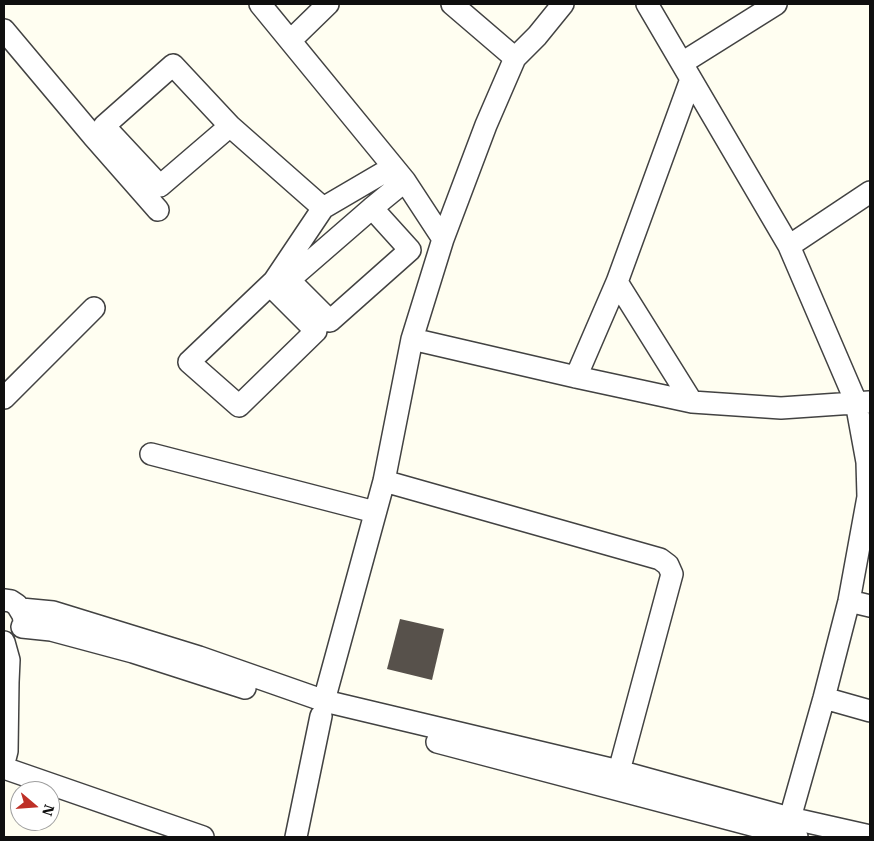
<!DOCTYPE html>
<html>
<head>
<meta charset="utf-8">
<style>
	body { margin:0 }
	#map { position:relative; width:874px; height:841px; overflow:hidden; background:#fffef1; font-family:"IBM Plex Serif",serif }
	canvas { display:block }
	.frame { position:absolute; inset:0; border:5px solid #0f0f0f; pointer-events:none }
	.north { position:absolute; left:10px; top:781px; width:50px; height:50px; box-sizing:border-box; background:#fff; border:1px solid #9f9f9f; border-radius:50%; rotate:108deg; font-size:14px; font-weight:700; line-height:20px; text-align:center; color:#0f0f0f }
	.north::after { content:''; display:block; margin:auto; width:18px; height:22px; background:#be3027; clip-path:polygon(50% 0,100% 100%,50% 72%,0 100%) }
</style>
</head>
<body>
<div id="map">
<canvas width="874" height="841"></canvas>
<div class="frame"></div>
<div class="north">N</div>
</div>
<script>
const ctx = document.querySelector('canvas').getContext('2d');
ctx.lineJoin = 'round';
function paint(path, color) { ctx.fillStyle = color; ctx.fill(path, 'evenodd'); }
const poly = rows => new Path2D(rows.map(r => 'M' + r).join(''));
function trace(path, color, width, dash) { ctx.strokeStyle = color; ctx.lineWidth = width; ctx.lineCap = dash ? 'butt' : 'round'; ctx.setLineDash(dash || []); ctx.stroke(path); }
paint(poly([
	[400,619,444,629,432,680,387,669]
]), '#57514b');
const minor = poly([
	[260,4,405,181,443,239],
	[452,4,515,58],
	[647,4,789,246,856,402,867,462,868,497,849,601,824,698,790,818,783,837],
	[4,30,93,136,158,210],
	[291,40,328,4],
	[682,63,776,4],
	[230,126,173,65,104,126,160,186,230,126,323,208,393,167],
	[372,208,410,250,330,321,289,280,372,208],
	[372,208,405,181],
	[789,246,870,192],
	[617,282,692,402],
	[270,285,316,331,239,406,189,362,274,281,323,208],
	[412,339,576,377,692,402,781,408,869,402],
	[576,377,617,282,691,79],
	[4,398,94,308],
	[151,454,375,512],
	[384,481,660,559,668,565,672,574,619,771],
	[4,600,11,601,17,605,23,615,24,621],
	[849,601,870,606],
	[21,609,53,612,199,657,319,699],
	[22,627,51,630,133,652,245,688],
	[4,642,9,660,8,682,7,751,4,763],
	[325,697,384,481,412,339,443,239,486,125,515,58,537,36,563,4],
	[824,698,870,711],
	[333,703,619,771,790,818,870,836],
	[437,742,797,837],
	[4,768,203,837],
	[296,837,321,716]
]);
trace(minor, '#424242', 24);
trace(minor, '#fff', 21);
</script>
</body>
</html>
